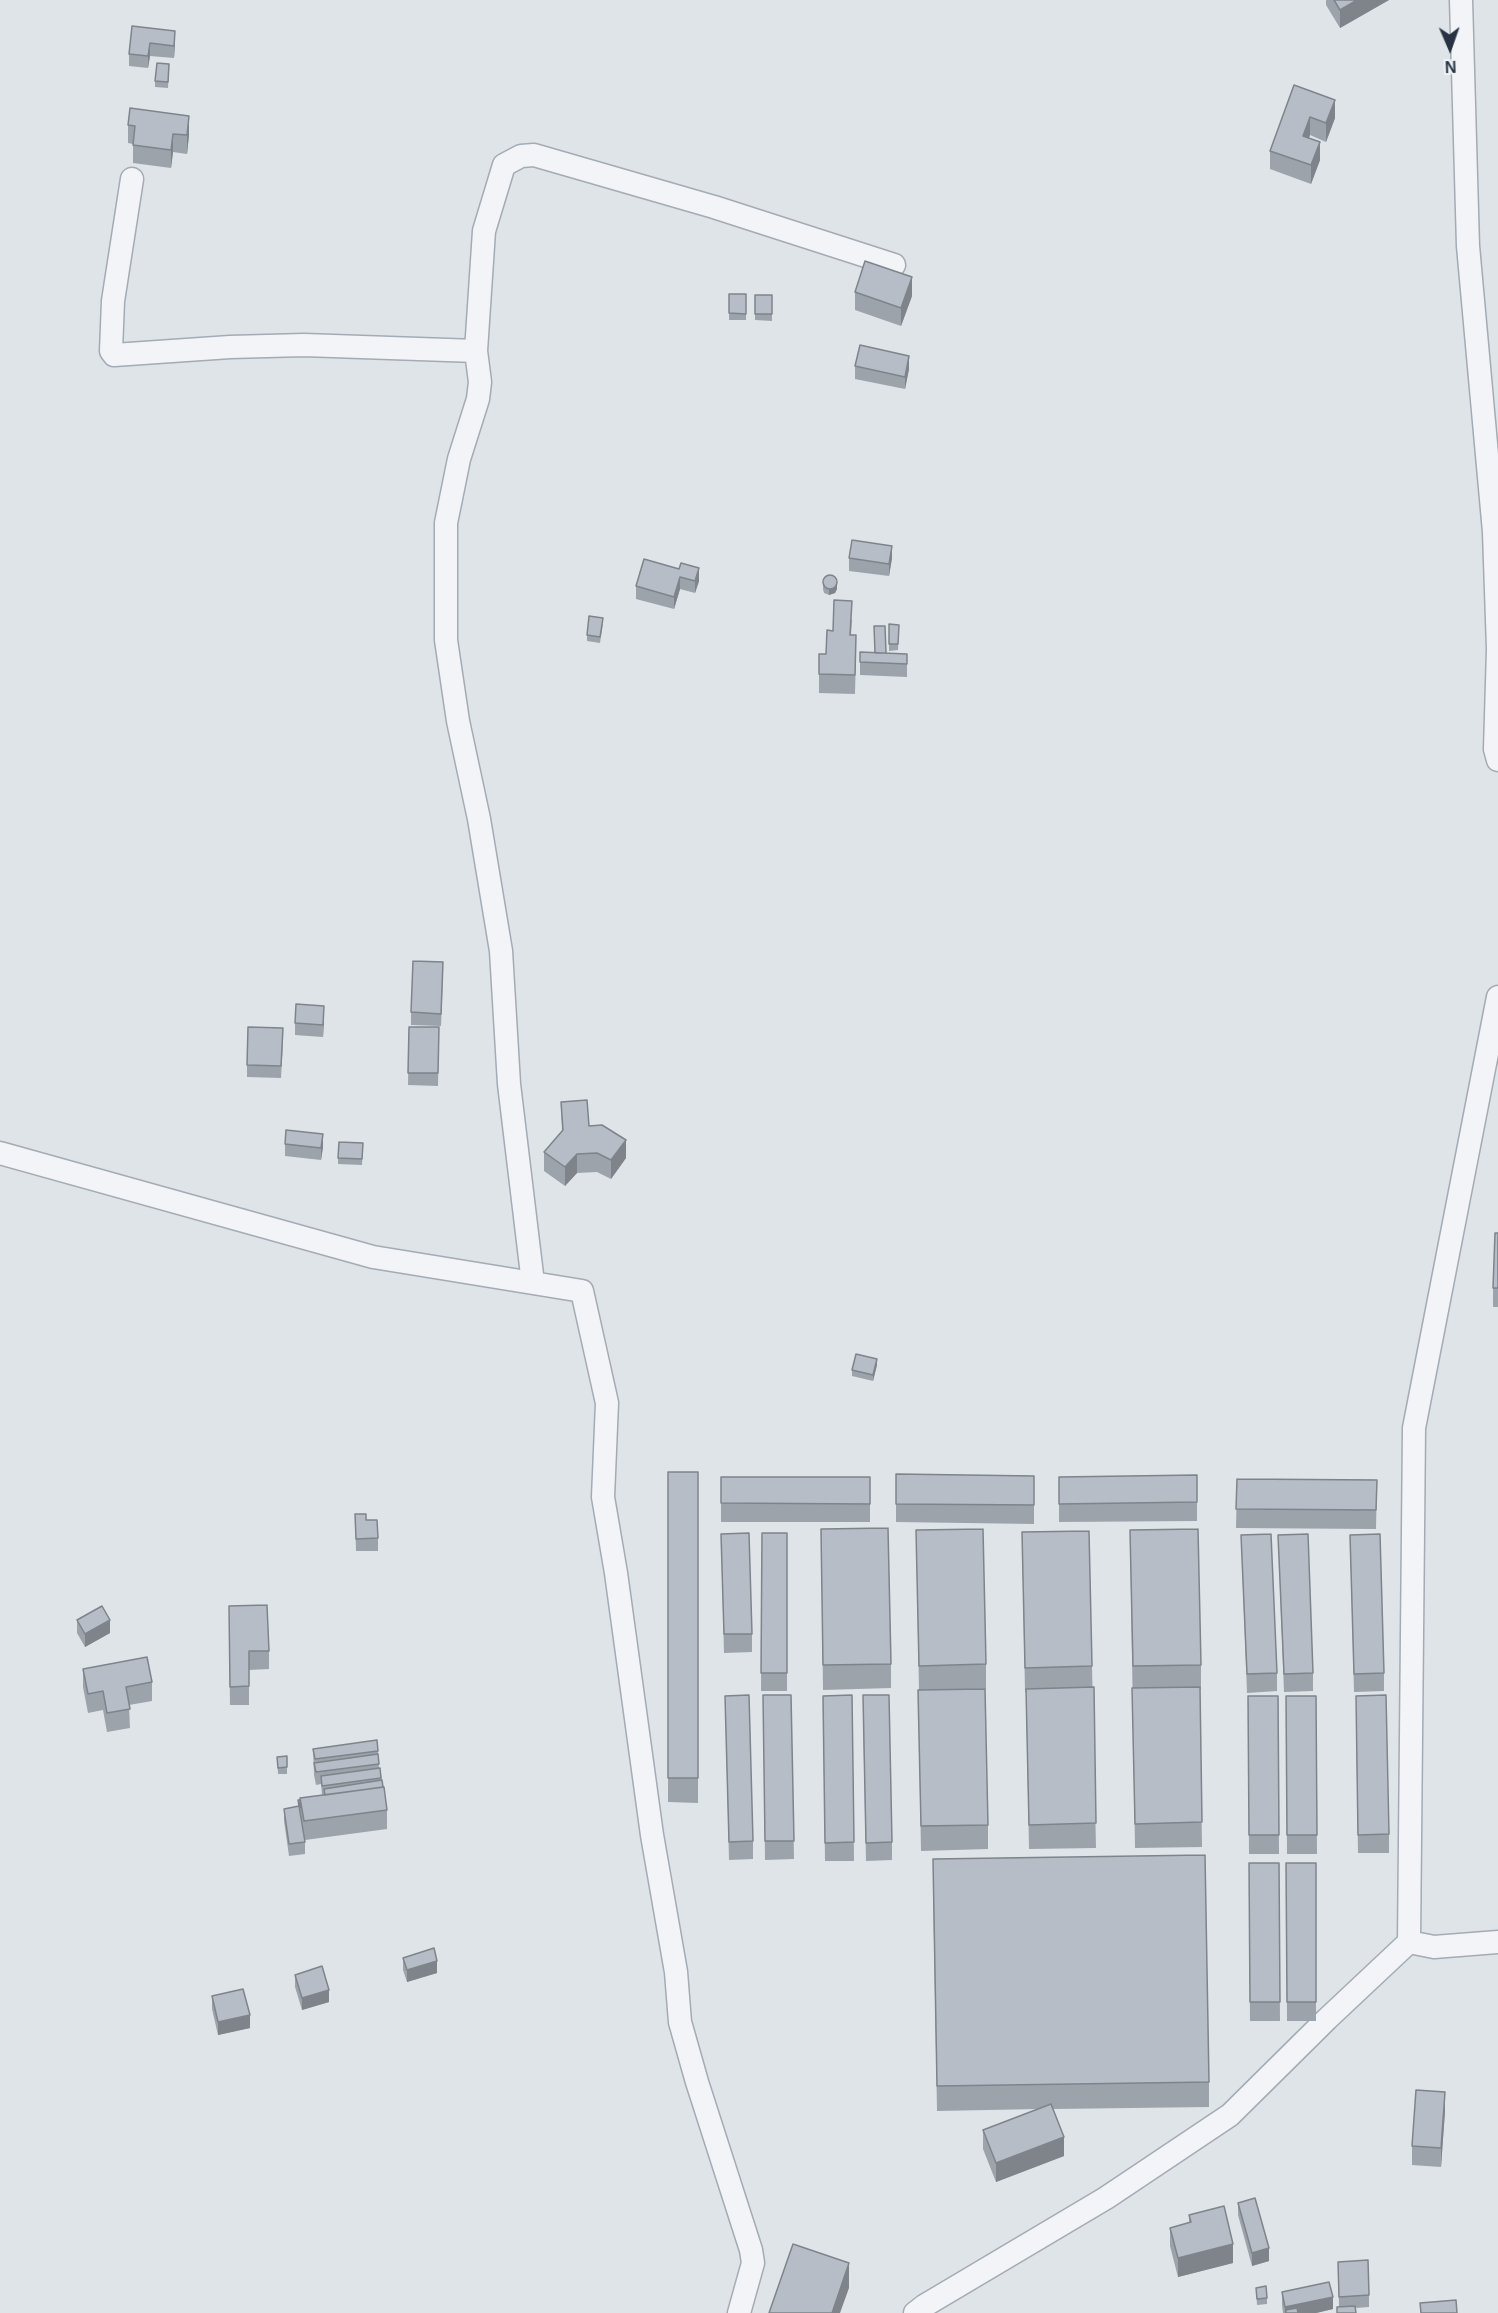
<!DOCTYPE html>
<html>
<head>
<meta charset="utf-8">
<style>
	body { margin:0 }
	#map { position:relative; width:1498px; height:2313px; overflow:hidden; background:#dfe4e9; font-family:Arial,sans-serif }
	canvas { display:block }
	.north { position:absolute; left:1420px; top:18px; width:60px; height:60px; -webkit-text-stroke:4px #eff3f7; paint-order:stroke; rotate:178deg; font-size:16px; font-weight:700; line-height:24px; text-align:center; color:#273342 }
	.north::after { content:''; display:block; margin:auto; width:21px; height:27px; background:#273342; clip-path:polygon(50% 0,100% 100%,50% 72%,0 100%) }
</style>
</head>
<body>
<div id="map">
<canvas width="1498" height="2313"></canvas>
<div class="north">N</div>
</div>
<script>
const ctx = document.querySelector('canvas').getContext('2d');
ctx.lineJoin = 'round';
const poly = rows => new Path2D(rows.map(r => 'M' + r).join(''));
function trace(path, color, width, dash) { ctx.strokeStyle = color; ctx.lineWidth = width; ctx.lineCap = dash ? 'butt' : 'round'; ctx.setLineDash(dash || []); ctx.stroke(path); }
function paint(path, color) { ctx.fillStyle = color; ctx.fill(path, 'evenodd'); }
const minor = poly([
	[1461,0,1468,246,1494,532,1498,649,1495,749,1498,760],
	[132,179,113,301,111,351,114,355,230,347,304,345,476,351,480,382,478,399,459,459,446,523,446,640,458,721,479,819,501,951,509,1084,533,1283],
	[476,351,484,231,504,165,521,156,534,155,714,207,894,265],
	[0,1153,373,1257,582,1291,607,1403,603,1497,616,1573,652,1835,676,1972,680,2022,697,2082,751,2250,753,2263,739,2313],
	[1409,1942,1434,1947,1498,1942],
	[915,2313,924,2306,1106,2198,1230,2115,1327,2019,1409,1942,1414,1428,1498,997]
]);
trace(minor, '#a4abb4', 25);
trace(minor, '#f2f4f7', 22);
paint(poly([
	[1326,0,1389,0,1340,28,1326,5],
	[132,26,175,43,174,58,150,56,148,68,129,66,129,54],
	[169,70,168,88,155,87,155,81],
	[1294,85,1335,118,1326,142,1310,135,1309,138,1320,160,1311,184,1270,169,1270,151],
	[128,125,189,135,187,154,173,152,171,168,133,163,133,144,128,143],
	[855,292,912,296,901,326,855,310],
	[729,294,746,294,746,320,729,320],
	[755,295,772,295,772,321,755,320],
	[855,366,909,369,905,389,855,379],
	[849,558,892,558,889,576,849,571],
	[679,569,699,581,695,593,680,589,674,609,636,599,636,586],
	[823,583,837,589,835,593,829,595,824,593,823,589],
	[852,619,851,635,856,653,855,694,819,693,819,674,826,654,833,631],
	[603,624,600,643,587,641,587,635],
	[889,624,899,625,898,650,889,651],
	[860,652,907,654,907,677,860,675],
	[443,975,441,1026,411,1025,411,1012],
	[324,1019,323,1037,295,1035,295,1023],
	[409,1027,439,1027,438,1086,408,1085],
	[283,1041,281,1078,247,1077,247,1065],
	[561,1102,626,1158,611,1179,597,1172,577,1173,565,1186,544,1171,544,1152,562,1131],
	[363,1143,362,1165,338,1164,338,1158],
	[285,1144,323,1147,321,1160,285,1156],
	[1498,1233,1498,1307,1493,1307,1493,1288],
	[877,1365,873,1381,852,1376,852,1370],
	[668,1472,698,1472,698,1803,668,1802],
	[896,1474,1034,1476,1034,1524,896,1522],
	[1197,1475,1197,1521,1059,1522,1059,1477],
	[721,1477,870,1477,870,1522,721,1522],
	[1237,1479,1377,1480,1376,1529,1236,1528],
	[355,1514,366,1520,378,1538,378,1551,356,1551],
	[821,1529,891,1664,891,1688,823,1690],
	[916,1530,986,1664,986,1689,919,1690],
	[1130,1530,1201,1665,1201,1689,1200,1689,1202,1847,1135,1848],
	[1022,1532,1092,1666,1096,1848,1029,1849,1026,1692,1025,1692],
	[762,1533,787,1533,787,1691,761,1691],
	[721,1534,752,1634,752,1652,724,1653],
	[1241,1535,1277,1673,1277,1691,1247,1693],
	[1278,1535,1313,1673,1313,1691,1284,1692],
	[1350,1535,1384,1673,1384,1691,1354,1692],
	[77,1620,110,1633,85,1647,77,1633],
	[229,1625,269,1651,269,1669,249,1670,249,1705,230,1705],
	[83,1669,152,1682,152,1701,129,1705,130,1728,107,1732,103,1710,88,1713,83,1687],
	[918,1690,988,1825,988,1849,921,1851],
	[763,1695,791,1695,794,1859,765,1860],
	[852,1695,854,1861,825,1861,823,1696],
	[725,1696,753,1841,753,1859,729,1860],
	[1248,1696,1278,1696,1279,1854,1249,1854],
	[1286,1696,1316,1696,1317,1854,1287,1854],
	[863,1714,892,1842,892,1860,866,1861],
	[1356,1715,1389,1834,1389,1853,1358,1853],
	[313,1749,378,1751,379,1768,380,1768,387,1810,387,1829,305,1840,305,1854,289,1856,284,1821,284,1809,298,1806,298,1800,322,1795,321,1784,316,1785,314,1775],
	[287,1756,287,1774,278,1774,277,1757],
	[1249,1863,1279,1863,1280,2021,1250,2021],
	[1286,1863,1316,1863,1316,2021,1287,2021],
	[933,1884,1209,2082,1209,2107,1053,2109,1064,2156,996,2182,983,2149,983,2130,1039,2109,937,2111],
	[403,1958,437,1973,407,1982,403,1970],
	[295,1975,329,2002,302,2010,295,1987],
	[212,1996,250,2028,218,2035,212,2009],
	[1445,2111,1441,2167,1412,2165,1412,2146],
	[1238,2203,1269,2261,1252,2266,1238,2215],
	[1189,2215,1233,2263,1178,2277,1170,2246,1170,2228,1189,2223],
	[1338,2262,1369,2295,1369,2307,1355,2308,1339,2307],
	[1256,2288,1267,2298,1267,2304,1257,2305],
	[1282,2292,1333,2309,1316,2313,1283,2313,1282,2305]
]), '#9da3ab');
paint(poly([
	[1357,0,1389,0,1340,28,1340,10],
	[175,31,175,43,174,58,174,46],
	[150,43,150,56,148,68,148,56],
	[1335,100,1335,118,1326,142,1326,123],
	[189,116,189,135,187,154,187,135],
	[1310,117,1310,135,1303,154,1303,136],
	[173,134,173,152,171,168,171,150],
	[1320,142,1320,160,1311,184,1311,165],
	[912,277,912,296,901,326,901,308],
	[909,356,909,369,905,389,905,377],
	[892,546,892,558,889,576,889,564],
	[699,568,699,581,695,593,695,581],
	[680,577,680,589,674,609,674,597],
	[837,583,837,589,835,593,829,595,829,589],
	[324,1006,324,1019,323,1037,323,1025],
	[323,1134,323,1147,321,1160,321,1148],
	[626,1140,626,1158,611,1179,611,1160],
	[577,1154,577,1173,565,1186,565,1167],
	[877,1359,877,1365,873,1381,873,1375],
	[110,1620,110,1633,85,1647,85,1634],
	[437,1961,437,1973,407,1982,407,1970],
	[329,1990,329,2002,302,2010,302,1998],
	[250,2015,250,2028,218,2035,218,2022],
	[1445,2092,1445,2111,1441,2167,1441,2148],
	[1064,2137,1064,2156,996,2182,996,2163],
	[1233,2244,1233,2263,1178,2277,1178,2258],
	[1269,2248,1269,2261,1252,2266,1252,2253],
	[849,2263,849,2288,840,2313,832,2313],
	[1333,2297,1333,2309,1316,2313,1286,2313,1286,2310,1286,2313,1285,2313,1285,2307]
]), '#7f848b');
const building = poly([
	[1334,0,1357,0,1340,10,1334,0],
	[132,26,175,31,174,46,150,43,148,56,129,54,132,26],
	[157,63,169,64,168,82,155,81,157,63],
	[1294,85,1335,100,1326,123,1310,117,1303,136,1320,142,1311,165,1270,151,1294,85],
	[130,108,189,116,187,135,173,134,171,150,133,145,135,126,128,125,130,108],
	[865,261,912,277,901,308,855,292,865,261],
	[729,294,746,294,746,314,729,313,729,294],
	[755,295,772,295,772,314,755,314,755,295],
	[860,345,909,356,905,377,855,366,860,345],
	[852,540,892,546,889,564,849,558,852,540],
	[644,559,679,569,681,563,699,568,695,581,680,577,674,597,636,586,644,559],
	'823 582a7 7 0 1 1 14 0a7 7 0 1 1-14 0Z',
	[834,600,852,601,850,635,856,635,855,675,819,674,819,654,826,654,827,630,833,631,834,600],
	[589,616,603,618,600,637,587,635,589,616],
	[889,624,899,625,898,644,889,644,889,624],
	[874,626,885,626,886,653,875,653,874,626],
	[860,652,907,654,907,664,860,662,860,652],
	[413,961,443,962,441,1014,411,1012,413,961],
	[296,1004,324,1006,323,1025,295,1023,296,1004],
	[248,1027,283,1028,281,1066,247,1065,248,1027],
	[409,1027,439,1027,438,1073,408,1073,409,1027],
	[587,1100,589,1126,602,1125,626,1140,611,1160,597,1153,577,1154,565,1167,544,1152,563,1130,561,1102,587,1100],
	[286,1130,323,1134,321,1148,285,1144,286,1130],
	[339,1142,363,1143,362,1159,338,1158,339,1142],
	[1495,1233,1498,1233,1498,1288,1493,1288,1495,1233],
	[856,1354,877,1359,873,1375,852,1370,856,1354],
	[668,1472,698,1472,698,1778,668,1778,668,1472],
	[896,1474,1034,1476,1034,1505,896,1504,896,1474],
	[1197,1475,1197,1502,1059,1504,1059,1477,1197,1475],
	[721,1477,870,1477,870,1504,721,1503,721,1477],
	[1237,1479,1377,1480,1376,1510,1236,1509,1237,1479],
	[355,1514,366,1514,366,1520,377,1520,378,1538,356,1539,355,1514],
	[888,1528,891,1664,823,1665,821,1529,888,1528],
	[983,1529,986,1664,919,1666,916,1530,983,1529],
	[1198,1529,1201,1665,1133,1666,1130,1530,1198,1529],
	[1089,1531,1092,1666,1025,1668,1022,1532,1089,1531],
	[749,1533,752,1634,724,1634,721,1534,749,1533],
	[762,1533,787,1533,787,1673,761,1673,762,1533],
	[1271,1534,1277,1673,1247,1674,1241,1535,1271,1534],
	[1308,1534,1313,1673,1284,1674,1278,1535,1308,1534],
	[1380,1534,1384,1673,1354,1674,1350,1535,1380,1534],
	[267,1605,269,1651,249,1651,249,1686,230,1687,229,1606,267,1605],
	[102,1606,110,1620,85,1634,77,1620,102,1606],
	[147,1657,152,1682,126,1687,130,1709,107,1713,103,1691,88,1694,83,1669,147,1657],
	[1094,1687,1096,1823,1029,1825,1026,1689,1094,1687],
	[1200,1687,1202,1822,1135,1824,1132,1688,1200,1687],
	[985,1689,988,1825,921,1826,918,1690,985,1689],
	[749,1695,753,1841,729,1842,725,1696,749,1695],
	[763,1695,791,1695,794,1841,765,1841,763,1695],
	[852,1695,854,1842,825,1843,823,1696,852,1695],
	[863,1695,889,1695,892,1842,866,1843,863,1695],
	[1386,1695,1389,1834,1358,1835,1356,1696,1386,1695],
	[1248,1696,1278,1696,1279,1835,1249,1835,1248,1696],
	[1286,1696,1316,1696,1317,1835,1287,1835,1286,1696],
	[377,1740,378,1751,315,1759,313,1749,377,1740],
	[378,1754,379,1764,316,1772,314,1763,378,1754],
	[287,1756,287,1767,278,1768,277,1757,287,1756],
	[380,1768,381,1778,322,1786,321,1776,380,1768],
	[382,1780,383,1787,325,1795,324,1789,382,1780],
	[384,1787,387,1810,304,1821,300,1798,384,1787],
	[298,1800,300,1800,300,1808,299,1806,298,1800],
	[299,1806,305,1842,289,1844,284,1809,299,1806],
	[1205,1855,1209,2082,937,2086,933,1859,1205,1855],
	[1249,1863,1279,1863,1280,2002,1250,2002,1249,1863],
	[1286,1863,1316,1863,1316,2002,1287,2002,1286,1863],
	[434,1948,437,1961,407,1970,403,1958,434,1948],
	[322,1966,329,1990,302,1998,295,1975,322,1966],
	[243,1989,250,2015,218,2022,212,1996,243,1989],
	[1416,2090,1445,2092,1441,2148,1412,2146,1416,2090],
	[1051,2104,1064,2137,996,2163,983,2130,1051,2104],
	[1255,2198,1269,2248,1252,2253,1238,2203,1255,2198],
	[1224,2206,1233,2244,1178,2258,1170,2228,1191,2222,1189,2215,1224,2206],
	[793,2244,849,2263,832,2313,769,2313,793,2244],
	[1368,2260,1369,2295,1339,2297,1338,2262,1368,2260],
	[1329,2282,1333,2297,1285,2307,1282,2292,1329,2282],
	[1266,2286,1267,2298,1257,2299,1256,2288,1266,2286],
	[1456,2300,1457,2313,1421,2313,1420,2303,1456,2300],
	[1355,2306,1356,2313,1337,2313,1337,2307,1355,2306],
	[1297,2308,1298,2313,1286,2313,1286,2310,1297,2308]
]);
paint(building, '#b6bdc7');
trace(building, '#7f848b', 1.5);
</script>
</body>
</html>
